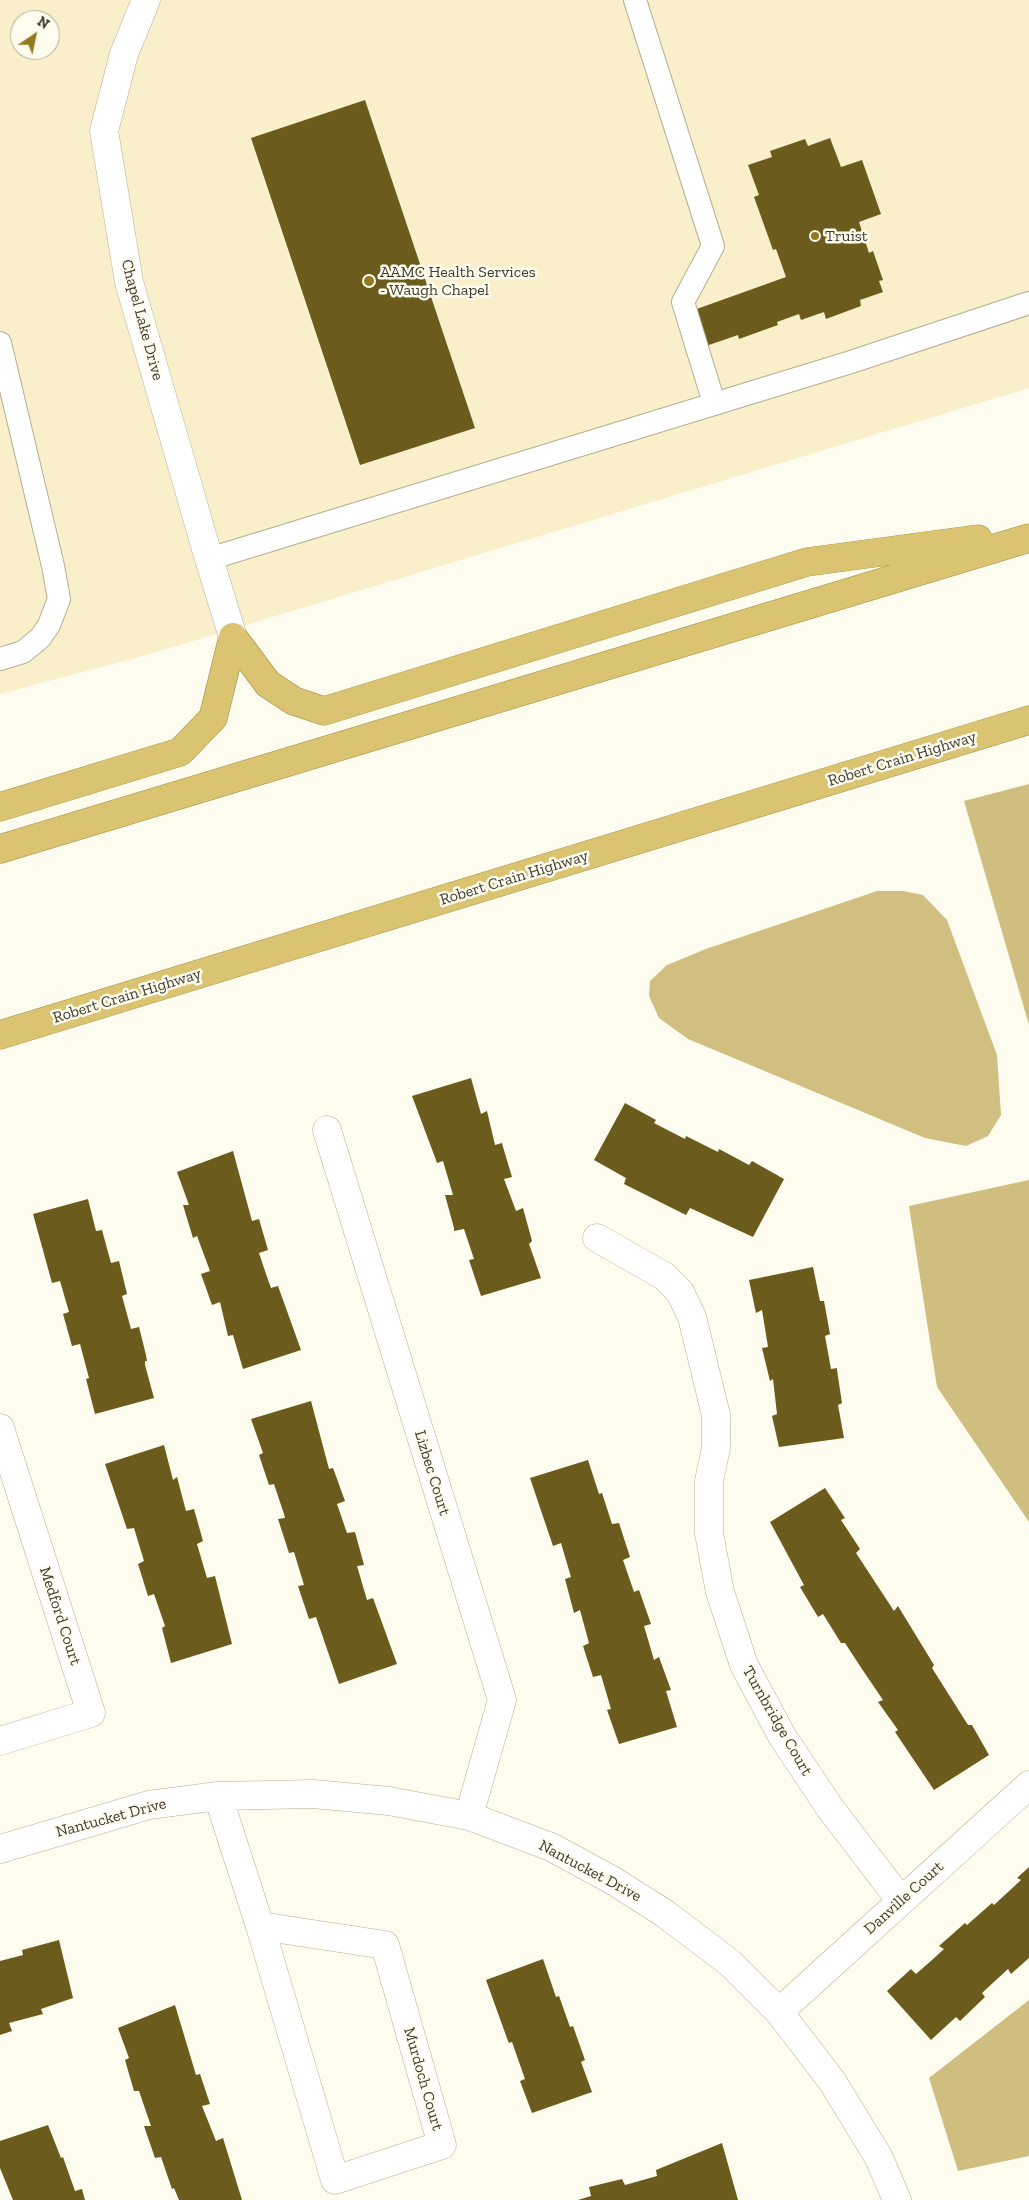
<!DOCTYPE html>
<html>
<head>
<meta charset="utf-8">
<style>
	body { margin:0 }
	#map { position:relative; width:1029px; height:2200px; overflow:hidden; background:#fefbef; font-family:"Zilla Slab",serif }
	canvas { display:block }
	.north { position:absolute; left:10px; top:10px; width:50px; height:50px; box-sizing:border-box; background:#fefbef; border:1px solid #b1aea2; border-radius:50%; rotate:34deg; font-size:14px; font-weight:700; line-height:20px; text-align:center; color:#3d3a2e }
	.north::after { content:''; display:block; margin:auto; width:18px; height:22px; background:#917a20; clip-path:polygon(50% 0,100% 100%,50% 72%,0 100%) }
</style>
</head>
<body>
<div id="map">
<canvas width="1029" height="2200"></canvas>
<div class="north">N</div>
</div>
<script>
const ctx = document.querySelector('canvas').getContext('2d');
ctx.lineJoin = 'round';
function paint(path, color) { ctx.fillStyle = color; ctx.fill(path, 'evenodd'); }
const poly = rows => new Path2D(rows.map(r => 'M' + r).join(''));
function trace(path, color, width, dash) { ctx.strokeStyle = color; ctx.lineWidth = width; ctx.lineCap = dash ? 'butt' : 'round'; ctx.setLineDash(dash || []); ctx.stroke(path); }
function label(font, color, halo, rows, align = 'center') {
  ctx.font = font + ' "Zilla Slab",serif'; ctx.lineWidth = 5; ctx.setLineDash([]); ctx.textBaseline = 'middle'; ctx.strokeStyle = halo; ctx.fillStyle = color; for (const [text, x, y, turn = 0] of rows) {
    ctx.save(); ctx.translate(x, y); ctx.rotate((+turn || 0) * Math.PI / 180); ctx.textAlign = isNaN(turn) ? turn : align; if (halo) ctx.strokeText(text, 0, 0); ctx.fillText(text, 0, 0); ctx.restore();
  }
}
paint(poly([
	[0,0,1029,0,1029,388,150,654,0,694],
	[20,20,50,20,50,50,20,50]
]), '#f9efca');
paint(poly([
	[1029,784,1029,1025,964,801],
	[1029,1180,1029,1522,937,1387,909,1206],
	[1029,2000,1029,2156,958,2171,929,2078]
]), '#cfbe7f');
paint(poly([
	[877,891,903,891,923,895,947,920,997,1055,1001,1115,988,1136,966,1146,925,1138,688,1039,659,1018,649,996,650,981,667,965,706,949]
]), '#d0bf81');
paint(poly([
	[365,100,475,428,360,465,251,138],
	[830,138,841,167,862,160,881,214,859,222,869,253,873,251,883,280,879,281,883,292,860,300,861,306,826,319,824,312,801,320,799,314,777,322,778,325,739,339,738,335,706,346,694,310,786,277,776,249,773,250,754,197,759,195,748,165,772,157,770,151,805,139,808,146],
	[471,1078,481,1114,487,1111,495,1145,502,1143,503,1147,512,1177,504,1179,516,1211,523,1208,532,1241,529,1244,541,1278,481,1296,469,1260,474,1259,464,1229,454,1231,454,1228,445,1195,453,1195,443,1161,437,1163,436,1160,412,1096],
	[625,1103,656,1120,654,1123,685,1139,686,1136,718,1152,719,1149,749,1165,752,1161,784,1179,753,1237,690,1208,686,1215,624,1184,626,1178,594,1160],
	[233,1151,252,1221,259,1219,268,1250,259,1253,267,1277,271,1288,278,1286,301,1350,243,1369,233,1335,228,1336,220,1302,212,1305,201,1274,210,1271,197,1236,193,1238,183,1205,189,1205,177,1172],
	[88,1199,96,1231,102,1230,111,1263,119,1261,127,1294,122,1296,131,1329,139,1327,146,1355,147,1361,145,1361,145,1365,154,1398,95,1414,86,1379,89,1378,80,1344,72,1346,63,1314,69,1312,60,1281,52,1283,33,1214],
	[813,1267,820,1301,824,1301,830,1334,825,1336,831,1369,837,1368,837,1370,842,1403,838,1405,844,1438,779,1447,772,1416,777,1414,773,1379,770,1381,762,1348,768,1347,762,1310,756,1313,749,1280],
	[311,1401,329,1469,333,1468,345,1501,337,1504,347,1533,355,1532,364,1565,357,1566,367,1600,373,1598,397,1664,339,1684,316,1617,309,1619,298,1586,304,1585,294,1552,289,1553,278,1519,285,1518,284,1514,274,1484,269,1485,259,1455,263,1453,251,1419],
	[164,1445,173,1480,177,1477,186,1511,194,1509,203,1541,197,1544,207,1578,215,1576,232,1644,171,1663,162,1628,165,1626,154,1594,148,1596,138,1564,144,1561,134,1528,127,1529,105,1464],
	[588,1460,599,1494,602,1493,612,1524,619,1523,630,1557,623,1560,634,1592,639,1590,651,1624,644,1626,654,1660,659,1657,671,1690,666,1691,677,1727,619,1744,607,1710,611,1709,601,1675,593,1677,583,1646,589,1643,580,1610,574,1613,565,1579,571,1577,561,1543,553,1546,530,1478],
	[825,1488,845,1518,841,1520,860,1549,856,1553,894,1611,898,1606,934,1665,932,1668,968,1725,972,1725,989,1755,934,1790,895,1732,898,1730,878,1702,883,1700,862,1669,845,1643,841,1643,823,1614,818,1617,800,1587,804,1585,770,1522],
	[1029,1867,1029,1958,1011,1974,1008,1969,982,1993,985,1997,960,2021,956,2017,931,2040,887,1991,911,1969,916,1974,932,1960,944,1949,939,1946,965,1923,967,1925,992,1903,994,1905,1021,1880,1017,1878],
	[59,1940,73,1998,41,2009,43,2014,9,2023,12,2031,0,2035,0,1961,23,1955,22,1950],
	[543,1959,556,1997,559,1996,570,2027,573,2026,585,2060,581,2062,592,2092,532,2113,520,2081,525,2079,512,2042,509,2043,508,2041,486,1980],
	[175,2005,196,2075,200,2074,210,2104,202,2106,216,2141,223,2138,242,2200,179,2200,174,2188,172,2189,161,2157,155,2158,144,2126,151,2126,139,2091,134,2091,125,2060,129,2058,118,2028],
	[48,2125,61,2158,63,2157,75,2191,82,2189,85,2200,13,2200,0,2168,0,2141],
	[722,2143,738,2200,578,2200,591,2196,589,2187,622,2179,625,2185,657,2176,656,2170]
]), '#6b5b1c');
const service = poly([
	[635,0,713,246,683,302,714,403],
	[0,343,53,566,59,599,49,625,40,638,23,652,0,659],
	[209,559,851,362,1029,303]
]);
const minor = poly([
	[146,0,124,54,104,131,129,282,209,559,233,637],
	[327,1130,502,1700,469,1816],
	[597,1238,664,1276,680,1292,692,1317,716,1415,716,1448,709,1481,709,1533,720,1592,744,1665,782,1736,830,1808,901,1901],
	[0,1428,91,1713,0,1741],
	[218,1796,260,1926,385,1945,442,2145,335,2180,260,1926],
	[0,1849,149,1805,218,1796,313,1794,389,1801,469,1816,551,1847,612,1880,664,1913,730,1963,779,2012,832,2081,879,2158,897,2200],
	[779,2012,1029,1785]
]);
const trunk = poly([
	[233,637,268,684,294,701,324,711,807,562,978,539],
	[0,807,180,752,213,718,233,637],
	[0,849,1029,538],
	[0,1035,1029,720]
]);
trace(service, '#b6ae92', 24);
trace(minor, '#b6ae92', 29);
trace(trunk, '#9d8a43', 29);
trace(service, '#fff', 22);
trace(minor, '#fff', 28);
trace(trunk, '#dac472', 28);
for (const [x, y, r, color] of [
	[815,236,5,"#917a20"],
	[369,281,6,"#917a20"]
]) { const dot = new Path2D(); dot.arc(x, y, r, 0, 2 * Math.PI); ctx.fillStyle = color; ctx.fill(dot); trace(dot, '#fefbef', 2); }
label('16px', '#3d3a2e', '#fefbef', [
	["Truist",825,236],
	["AAMC Health Services",380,272],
	["- Waugh Chapel",380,290]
], 'left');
label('16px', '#3d3a2e', '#fefbef', [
	["Chapel Lake Drive",142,320,75],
	["Robert Crain Highway",902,759,-17],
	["Robert Crain Highway",514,878,-17],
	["Robert Crain Highway",127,996,-17],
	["Lizbec Court",432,1473,73],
	["Medford Court",60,1616,72],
	["Turnbridge Court",777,1721,60],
	["Nantucket Drive",111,1818,-15],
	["Nantucket Drive",590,1871,28],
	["Danville Court",904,1898,-42],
	["Murdoch Court",423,2079,74]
]);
</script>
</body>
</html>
